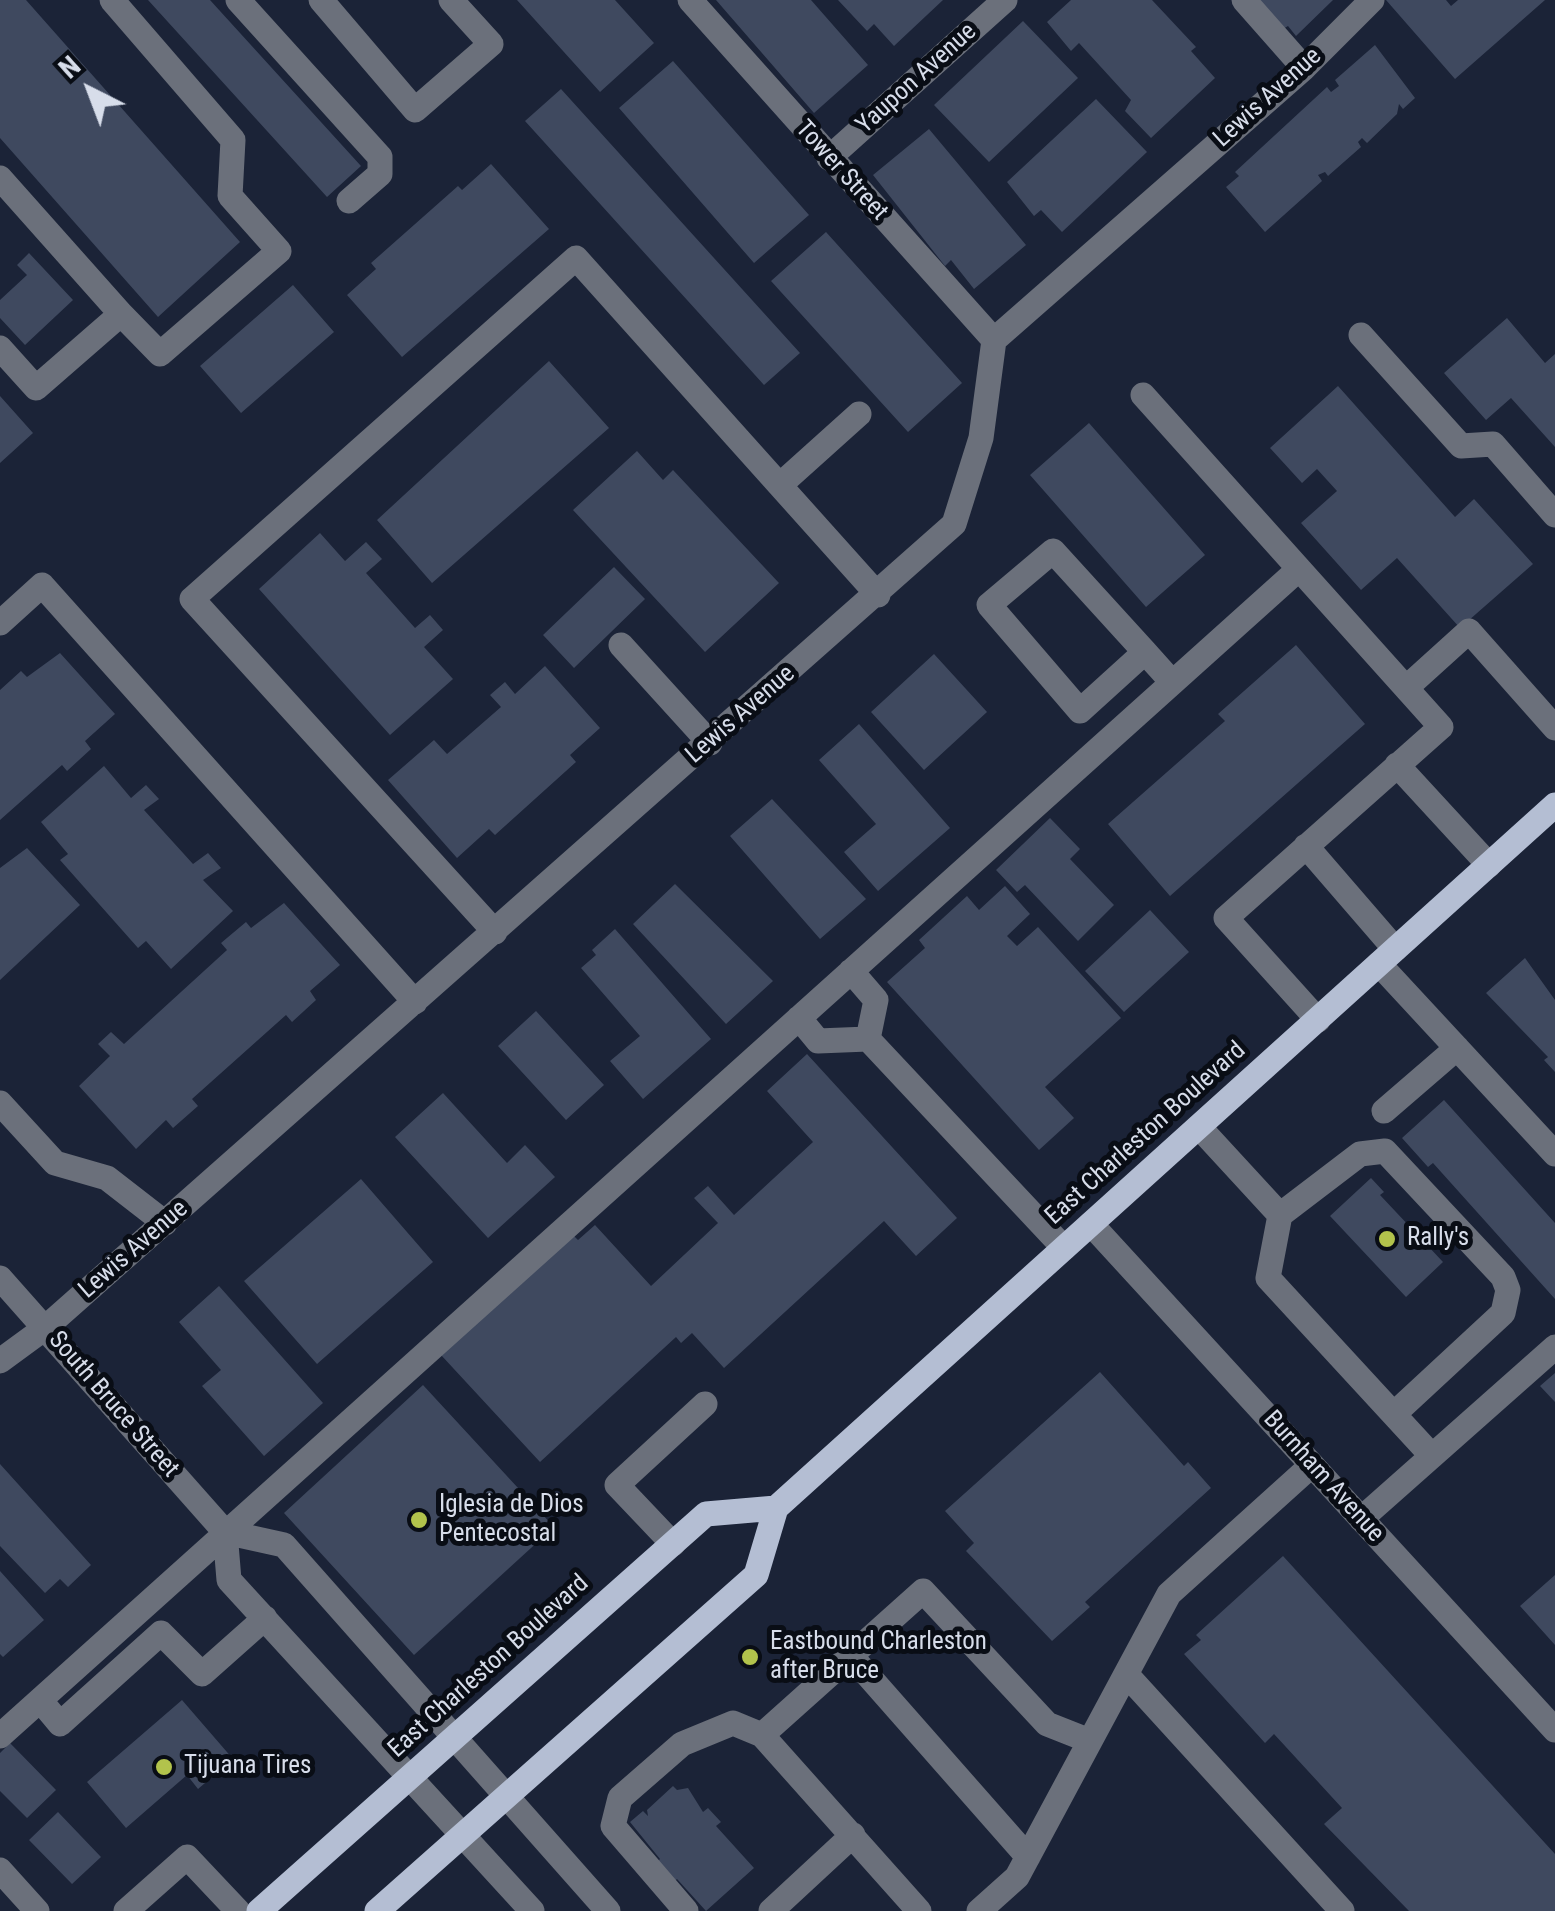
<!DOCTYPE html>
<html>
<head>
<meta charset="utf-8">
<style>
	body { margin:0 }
	#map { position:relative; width:1555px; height:1911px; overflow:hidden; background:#1b2337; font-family:"Roboto Condensed",sans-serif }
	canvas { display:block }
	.north { position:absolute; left:40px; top:40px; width:100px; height:100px; -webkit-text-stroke:8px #090d15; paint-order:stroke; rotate:318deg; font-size:28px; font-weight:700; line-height:40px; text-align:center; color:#d7ddea }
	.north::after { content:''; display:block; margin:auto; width:35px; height:45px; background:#d7ddea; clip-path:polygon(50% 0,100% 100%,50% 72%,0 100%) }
</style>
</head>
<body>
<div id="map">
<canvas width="1555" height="1911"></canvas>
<div class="north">N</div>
</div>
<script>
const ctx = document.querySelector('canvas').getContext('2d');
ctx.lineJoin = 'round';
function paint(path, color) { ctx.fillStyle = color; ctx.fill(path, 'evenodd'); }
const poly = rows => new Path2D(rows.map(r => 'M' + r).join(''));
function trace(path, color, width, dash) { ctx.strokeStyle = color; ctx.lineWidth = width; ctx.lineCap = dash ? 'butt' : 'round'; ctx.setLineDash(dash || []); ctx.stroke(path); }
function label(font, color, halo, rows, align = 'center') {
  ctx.font = font + ' "Roboto Condensed",sans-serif'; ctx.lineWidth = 10; ctx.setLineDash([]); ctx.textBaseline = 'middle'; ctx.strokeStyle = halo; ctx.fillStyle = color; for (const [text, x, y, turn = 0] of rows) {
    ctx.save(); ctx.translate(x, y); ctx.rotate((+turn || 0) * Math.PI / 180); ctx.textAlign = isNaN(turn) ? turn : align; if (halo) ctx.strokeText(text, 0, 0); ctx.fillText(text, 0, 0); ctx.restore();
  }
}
paint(poly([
	[0,0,26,0,240,242,158,317,0,138],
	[148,0,210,0,361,166,327,197],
	[517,0,615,0,654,43,600,92],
	[716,0,811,0,868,65,814,113],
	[838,0,943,0,894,46,874,24,867,31],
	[1071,0,1152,0,1196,47,1191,51,1215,78,1151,138,1125,111,1131,100,1079,43,1071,51,1047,22],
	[1256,0,1333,0,1296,36,1288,26,1283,29],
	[1386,0,1446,0,1451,6,1458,0,1545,0,1455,79],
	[1023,21,1078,78,989,162,934,105],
	[1375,45,1415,98,1403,109,1399,104,1397,114,1367,143,1362,138,1358,142,1361,147,1328,176,1325,172,1318,175,1322,181,1265,232,1226,187,1239,176,1235,172,1327,87,1331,92,1339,86,1335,80],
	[673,61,809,215,754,263,619,108],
	[561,89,800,353,764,385,525,121],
	[1096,99,1147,152,1062,232,1041,210,1034,216,1007,182],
	[929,129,1026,245,974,289,951,260,945,266,873,175],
	[491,164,549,229,402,357,347,295,376,269,371,263,458,186,462,190],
	[826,232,962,383,908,432,771,281],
	[29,253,73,300,25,345,0,318,0,300,27,275,17,265],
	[293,285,334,332,241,413,200,366],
	[1507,318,1545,363,1555,354,1555,447,1511,398,1486,420,1444,373],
	[549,361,609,428,432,583,377,520],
	[1338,386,1455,517,1474,499,1533,564,1460,628,1397,558,1361,590,1301,523,1337,491,1317,469,1302,483,1270,448],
	[0,396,33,433,0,463],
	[1089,423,1205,555,1146,607,1030,475],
	[637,451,663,480,673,470,779,583,705,652,573,510],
	[320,533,345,561,366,542,382,559,366,573,415,628,430,615,443,630,424,647,453,679,390,735,259,589],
	[614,567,645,599,574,668,543,635],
	[1296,645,1365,724,1170,896,1108,824,1225,721,1218,714],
	[60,653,115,714,85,741,91,749,67,771,62,765,0,820,0,690,21,671,27,677],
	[934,654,987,712,924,770,871,712],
	[545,666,600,728,570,755,576,762,495,835,489,829,457,858,388,780,434,740,447,754,501,707,490,695,505,682,515,694],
	[859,724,950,828,878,891,844,852,876,824,819,760],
	[104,766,131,798,146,785,159,799,144,810,193,864,208,853,221,868,203,880,233,911,171,969,146,941,138,948,60,860,68,854,41,822],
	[772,799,866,899,820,939,730,836],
	[1050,818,1080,849,1070,859,1114,905,1078,941,1025,885,1017,892,996,870],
	[27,848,80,905,0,980,0,868],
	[675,884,773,981,726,1024,633,924],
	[1005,886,1030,914,1007,936,1017,946,1038,927,1121,1018,1045,1087,1074,1118,1039,1150,887,982,925,948,919,940,967,896,979,910],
	[284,903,340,965,310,991,316,1000,292,1022,286,1015,192,1099,198,1106,173,1128,166,1120,136,1149,79,1086,110,1056,98,1044,111,1032,124,1044,227,950,221,943,246,922,251,928],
	[1150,910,1189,952,1124,1012,1085,971],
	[615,929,711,1039,643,1099,610,1061,640,1036,581,968,596,955,592,950],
	[1525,958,1555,1000,1555,1072,1544,1060,1548,1057,1486,993],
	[536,1011,604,1085,566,1120,498,1046],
	[807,1054,957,1218,916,1256,884,1221,724,1368,692,1333,681,1343,676,1337,540,1462,441,1355,573,1235,578,1240,595,1225,651,1286,718,1223,694,1198,708,1186,734,1215,813,1142,767,1091],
	[443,1093,507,1163,525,1145,555,1177,488,1238,395,1137],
	[1444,1100,1555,1223,1555,1299,1433,1163,1428,1167,1402,1138],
	[1371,1178,1384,1192,1380,1195,1443,1262,1406,1297,1330,1216],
	[361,1179,433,1262,317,1364,244,1281],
	[219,1286,323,1403,264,1456,202,1386,221,1370,179,1322],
	[1100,1372,1184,1466,1188,1462,1211,1488,1085,1602,1090,1607,1052,1641,966,1551,974,1543,945,1511],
	[1555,1373,1555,1402,1540,1386],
	[423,1385,554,1527,414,1655,284,1513],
	[0,1464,91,1565,68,1587,60,1579,45,1593,0,1546],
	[1283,1556,1555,1854,1555,1911,1409,1911,1324,1824,1342,1808,1274,1734,1265,1743,1184,1654,1201,1640,1196,1635],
	[0,1571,44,1620,3,1657,0,1654],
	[1555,1575,1555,1645,1520,1606],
	[182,1700,233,1759,198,1789,187,1775,126,1828,87,1782],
	[10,1743,56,1790,27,1818,0,1791,0,1753],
	[673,1786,677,1790,688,1788,703,1812,708,1808,721,1822,716,1826,754,1868,706,1911,677,1879,668,1887,651,1868,660,1859,630,1822,643,1811,648,1816,647,1810],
	[58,1812,101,1857,72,1884,29,1840]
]), '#3f495f');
trace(poly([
	[112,0,233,140,230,196,279,251,160,354,121,314],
	[238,0,380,157,380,174,349,201],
	[321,0,415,110,491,44,451,0],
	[690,0,994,340],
	[1244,0,1304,68],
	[829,158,1005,0],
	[0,178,121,314,36,388,0,348],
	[1361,335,1461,446,1493,444,1555,515],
	[1143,395,1406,688,1469,631,1555,728],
	[780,485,859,414],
	[0,623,42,585,415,1002],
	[621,645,710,743],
	[1145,652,1080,711,989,605,1053,551,1145,652,1172,682],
	[1397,765,1489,865],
	[1306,846,1395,949],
	[495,932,192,599,576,258,878,595],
	[1379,964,1555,1154],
	[851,971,876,1000,868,1039,1064,1248],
	[799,1018,818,1041,868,1039],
	[1318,1020,1226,918,1441,727,1406,688],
	[0,1103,55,1163,107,1178,165,1223],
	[1384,1111,1457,1048],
	[1199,1127,1280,1215,1268,1278,1432,1456],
	[1280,1215,1360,1154,1385,1151,1503,1277,1508,1290,1503,1313,1394,1414],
	[1091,1224,1555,1730],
	[0,1278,225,1532,284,1545,608,1911],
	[0,1361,45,1328,954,524,981,438,994,340,1304,68,1372,0],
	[1361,1519,1555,1347],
	[225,1532,229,1580,532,1911],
	[673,1544,617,1485,705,1404],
	[851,1656,1028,1857],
	[1126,1674,1342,1911],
	[40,1700,60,1724,161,1633,202,1674,265,1618],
	[762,1735,923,1591,1047,1724,1090,1741],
	[0,1736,1299,569],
	[0,1870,37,1911],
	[126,1911,187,1857,238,1911],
	[686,1911,613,1826,620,1798,682,1744,733,1723,762,1735,919,1911],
	[771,1911,853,1835],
	[979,1911,1017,1877,1169,1594,1312,1465]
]), '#6b707b', 25);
trace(poly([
	[259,1911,706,1514,776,1508],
	[377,1911,756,1575,776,1508,1555,805]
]), '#b4bed3', 25);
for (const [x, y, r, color] of [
	[1387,1239,10,"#b2c34c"],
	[419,1520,10,"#b2c34c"],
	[750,1657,10,"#b2c34c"],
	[164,1767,10,"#b2c34c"]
]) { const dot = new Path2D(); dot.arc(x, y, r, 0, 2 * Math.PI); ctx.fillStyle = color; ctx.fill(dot); trace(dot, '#090d15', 4); }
label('25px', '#d7ddea', '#090d15', [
	["Yaupon Avenue",917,79,-42],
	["Lewis Avenue",1268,98,-42],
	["Tower Street",841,171,48],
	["Lewis Avenue",741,715,-41],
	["East Charleston Boulevard",1146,1134,-42],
	["Lewis Avenue",134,1250,-41],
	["South Bruce Street",113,1405,49],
	["Burnham Avenue",1323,1477,48],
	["East Charleston Boulevard",489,1667,-42]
]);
label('25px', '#d7ddea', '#090d15', [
	["Rally's",1407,1239],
	["Iglesia de Dios",439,1506],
	["Pentecostal",439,1535],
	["Eastbound Charleston",770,1643],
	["after Bruce",770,1672],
	["Tijuana Tires",184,1767]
], 'left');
</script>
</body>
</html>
